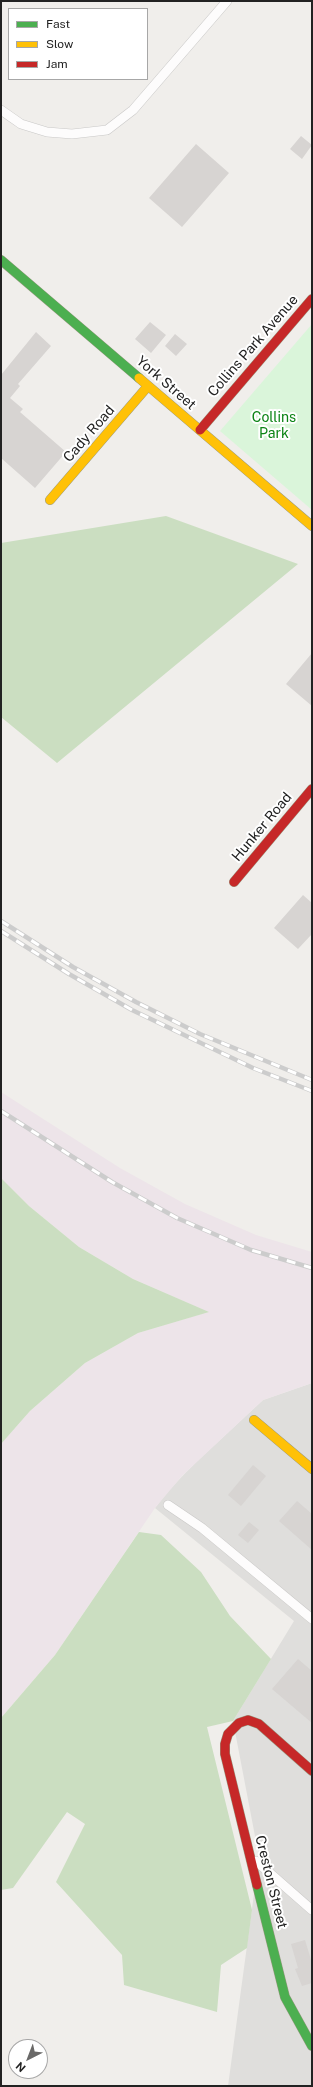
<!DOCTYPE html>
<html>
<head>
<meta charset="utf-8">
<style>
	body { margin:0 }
	#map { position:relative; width:313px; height:2087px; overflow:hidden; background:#f0eeeb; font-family:"Public Sans",sans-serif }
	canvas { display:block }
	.frame { position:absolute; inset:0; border:2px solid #222; pointer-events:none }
	.legend { position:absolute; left:8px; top:8px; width:140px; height:72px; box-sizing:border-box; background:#fff; border:1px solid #a7a7a7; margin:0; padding:5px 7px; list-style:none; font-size:12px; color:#222 }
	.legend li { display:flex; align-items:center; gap:8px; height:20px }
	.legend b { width:20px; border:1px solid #a7a7a7 }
	.north { position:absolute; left:8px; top:2039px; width:40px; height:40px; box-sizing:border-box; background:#fff; border:1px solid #a7a7a7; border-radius:50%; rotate:222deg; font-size:11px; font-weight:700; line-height:16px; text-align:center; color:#222 }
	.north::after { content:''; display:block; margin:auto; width:14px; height:18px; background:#6a6968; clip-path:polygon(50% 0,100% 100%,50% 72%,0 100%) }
</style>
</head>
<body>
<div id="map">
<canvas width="313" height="2087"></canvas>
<div class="frame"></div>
<ul class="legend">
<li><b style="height:5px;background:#4caf50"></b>Fast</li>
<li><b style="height:5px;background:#ffc107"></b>Slow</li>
<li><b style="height:5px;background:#c62828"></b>Jam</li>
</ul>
<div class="north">N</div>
</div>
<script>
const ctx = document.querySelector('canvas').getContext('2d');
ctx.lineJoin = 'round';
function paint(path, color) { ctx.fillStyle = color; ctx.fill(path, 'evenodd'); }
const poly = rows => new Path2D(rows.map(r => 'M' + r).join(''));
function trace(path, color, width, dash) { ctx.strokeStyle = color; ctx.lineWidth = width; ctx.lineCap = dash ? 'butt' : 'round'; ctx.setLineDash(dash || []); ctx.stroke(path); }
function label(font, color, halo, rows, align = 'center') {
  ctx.font = font + ' "Public Sans",sans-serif'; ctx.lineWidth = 4; ctx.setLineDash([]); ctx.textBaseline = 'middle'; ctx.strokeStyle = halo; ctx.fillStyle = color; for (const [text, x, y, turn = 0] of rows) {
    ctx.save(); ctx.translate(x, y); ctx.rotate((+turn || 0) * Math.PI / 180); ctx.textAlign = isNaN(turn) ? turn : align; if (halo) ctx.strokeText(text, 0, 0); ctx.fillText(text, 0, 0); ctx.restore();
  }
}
paint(poly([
	[312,1383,312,2086,228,2086,259,1857,233,1721,294,1621,155,1508,168,1491,197,1461,263,1400]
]), '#dfdedc');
paint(poly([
	[1,1092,120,1168,185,1204,256,1235,312,1252,312,1383,263,1400,182,1476,155,1508,55,1655,1,1718,1,1444,30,1411,85,1363,138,1333,208,1312,133,1279,79,1247,29,1206,1,1178]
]), '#ede4e9');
paint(poly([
	[166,516,298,564,57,763,1,717,1,543],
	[1,1178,29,1206,79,1247,133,1279,209,1312,138,1333,85,1363,30,1411,1,1444],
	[139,1532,161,1535,201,1572,230,1616,271,1659,233,1721,207,1727,252,1910,247,1948,221,1965,217,2012,124,1985,122,1955,56,1882,85,1824,67,1812,13,1888,1,1890,1,1718,55,1655]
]), '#cbdec1');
paint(poly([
	[312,324,312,510,220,431]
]), '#daf5da');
paint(poly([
	[301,136,312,145,302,159,290,149],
	[196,144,229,173,182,227,149,198],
	[150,322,166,335,151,353,135,339],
	[36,332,51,346,18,384,20,386,10,398,23,409,20,412,66,452,35,488,1,458,1,375],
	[175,334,187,344,176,356,165,346],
	[312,653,312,706,286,684],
	[303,895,312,903,312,934,298,949,274,928],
	[253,1465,266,1476,241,1506,228,1495],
	[297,1501,312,1514,312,1550,279,1521],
	[249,1522,259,1530,248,1543,238,1535],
	[298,1659,312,1671,312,1723,272,1689],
	[305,1940,312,1963,312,1983,302,1986,295,1969,298,1968,291,1944]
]), '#d7d4d2');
const lane = poly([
	[1,110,21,124,47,132,72,134,107,130,133,110,227,1],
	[168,1505,202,1528,312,1619],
	[256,1861,312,1910]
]);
const fast = poly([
	[1,260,139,378],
	[257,1885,285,1997,312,2046]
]);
const slow = poly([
	[139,378,312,526],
	[50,500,148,386],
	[254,1420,312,1469]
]);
const jam = poly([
	[200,430,312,299],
	[234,882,312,789],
	[257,1885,225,1754,225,1744,228,1734,239,1723,248,1720,259,1724,312,1771]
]);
trace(lane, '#c9c8c7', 10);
trace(fast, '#999a82', 10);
trace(slow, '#999a82', 10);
trace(jam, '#999a82', 10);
trace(lane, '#fdfcfc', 9);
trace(fast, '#4caf50', 9);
trace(slow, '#ffc107', 9);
trace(jam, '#c62828', 9);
const rail = poly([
	[1,921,73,967,136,1002,200,1034,312,1080],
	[1,931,69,974,132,1010,253,1068,312,1091],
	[1,1111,112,1182,177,1218,251,1250,312,1268]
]);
trace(rail, '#ccc', 4.5);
trace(rail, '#fff', 3, [9]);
label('14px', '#222', '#fff', [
	["Collins Park Avenue",253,346,-49],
	["York Street",166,383,41],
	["Cady Road",89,434,-49],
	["Hunker Road",262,827,-50],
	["Creston Street",271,1882,76]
]);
label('14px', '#0c8416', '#fff', [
	["Collins",274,418],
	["Park",274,434]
]);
</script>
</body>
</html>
